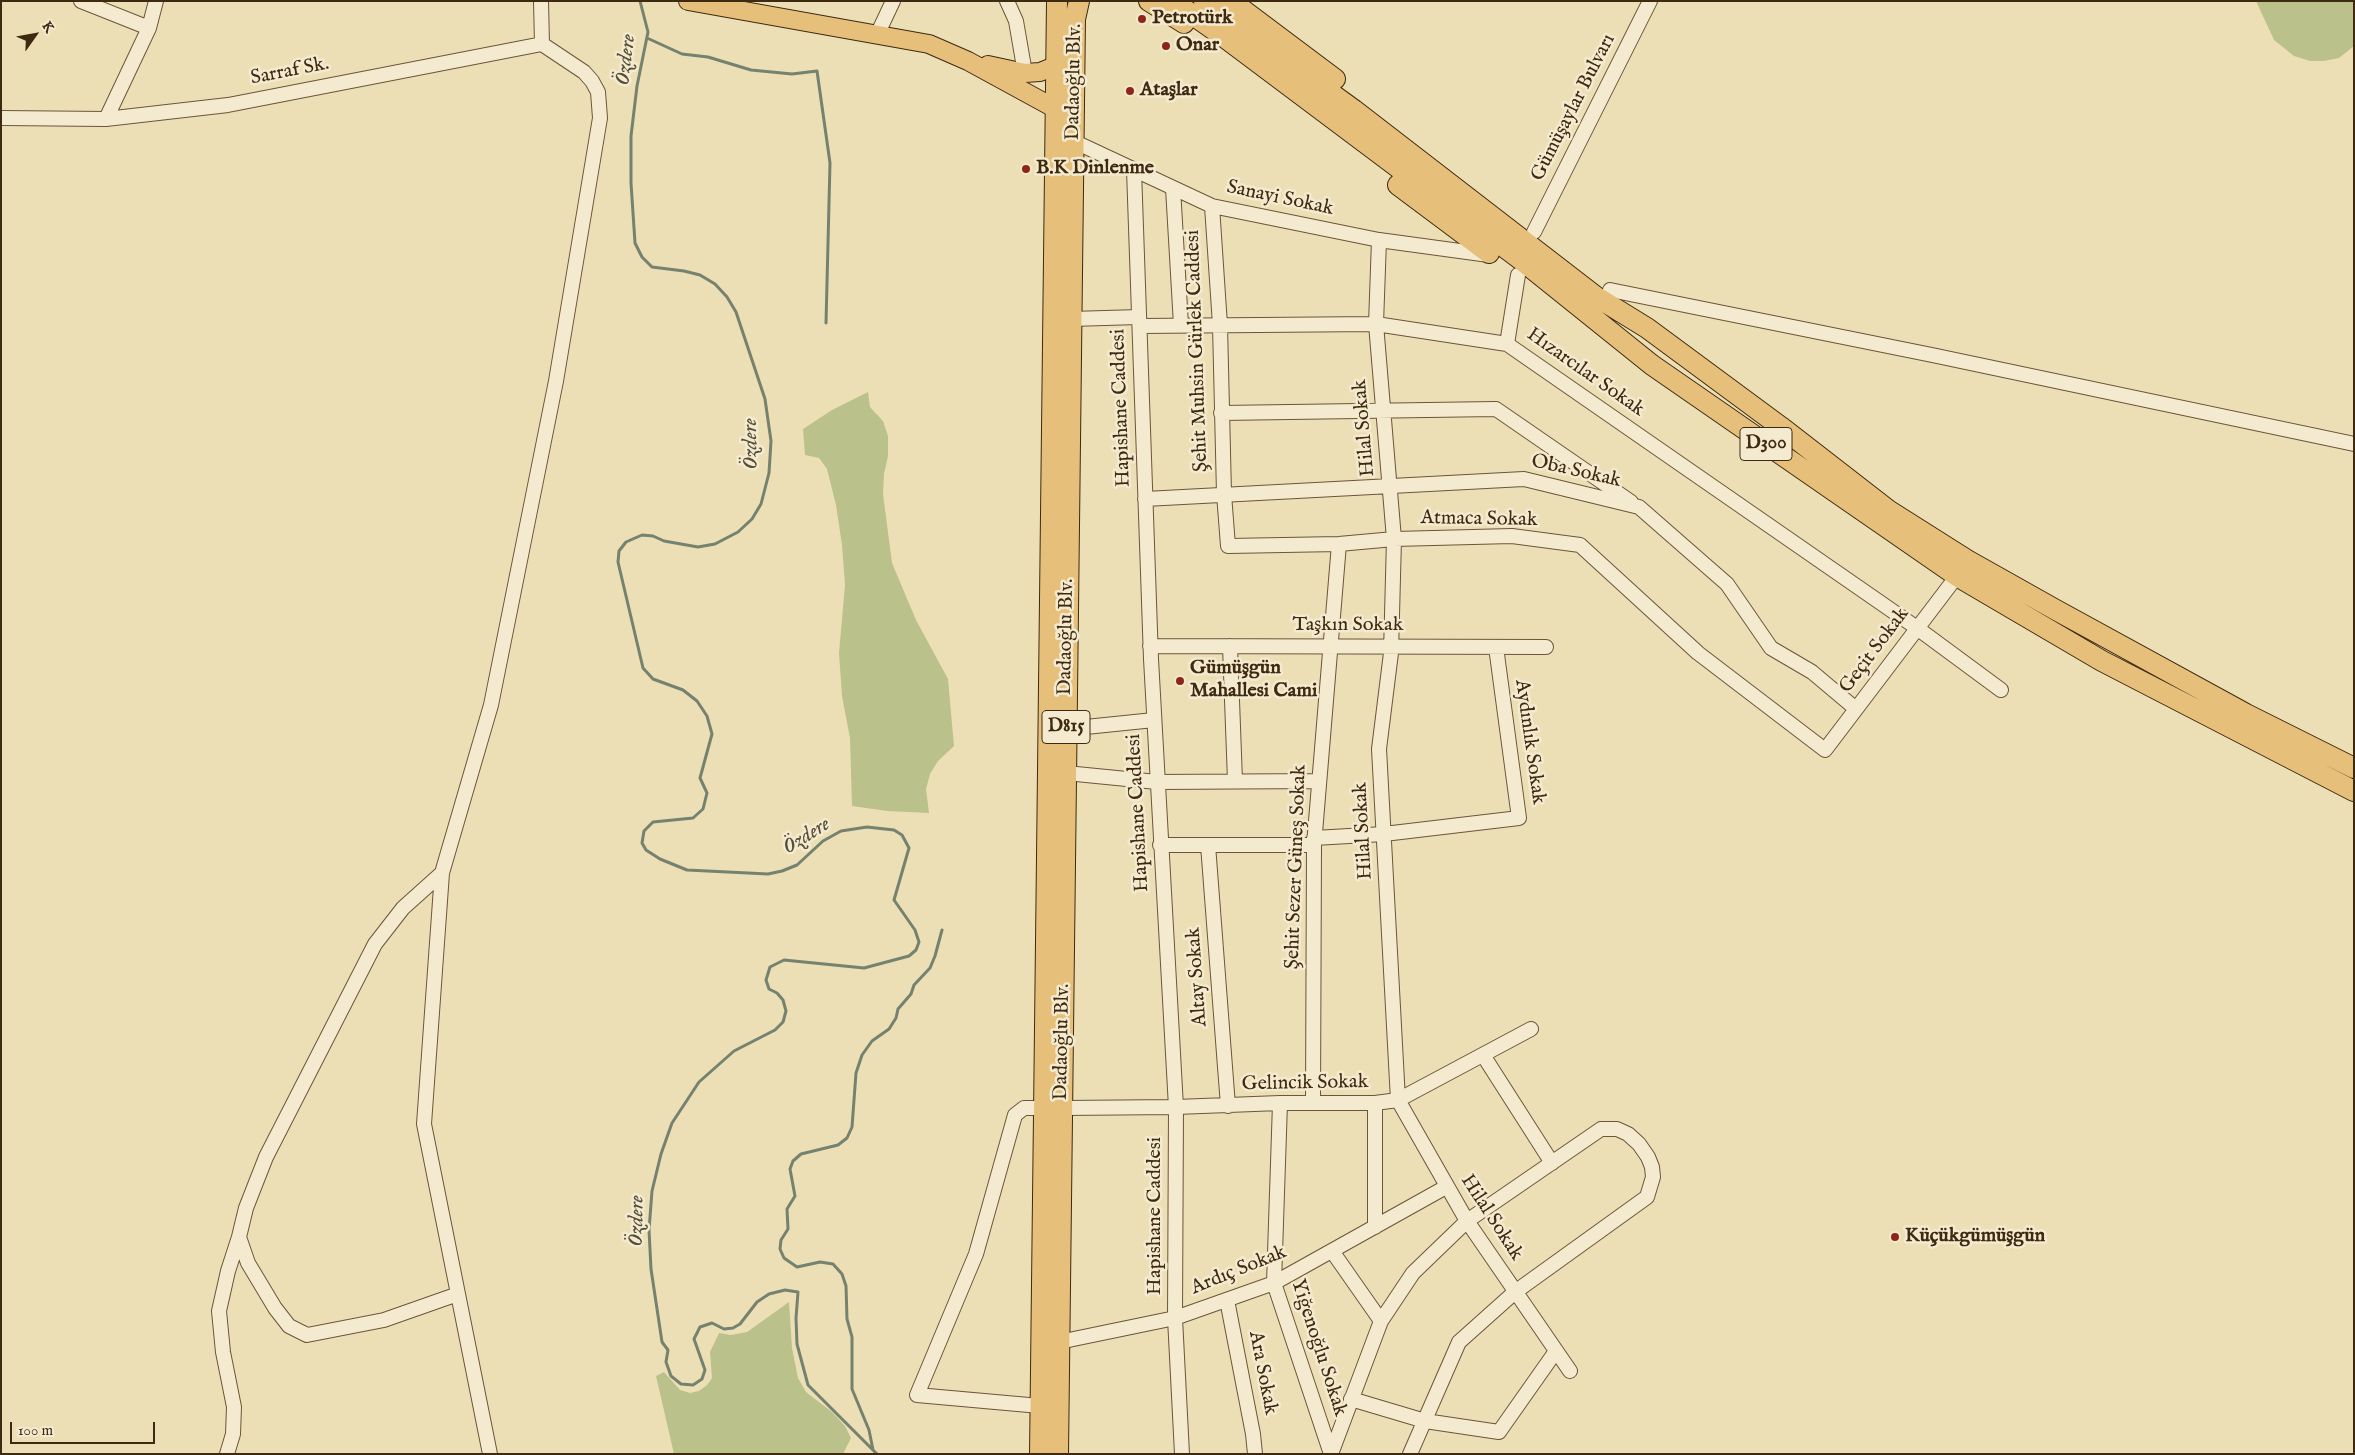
<!DOCTYPE html>
<html>
<head>
<meta charset="utf-8">
<style>
	body { margin:0 }
	#map { position:relative; width:2355px; height:1455px; overflow:hidden; background:#eddfb5; font-family:"IM FELL English",serif }
	canvas { display:block }
	.frame { position:absolute; inset:0; border:2px solid #3e2911; pointer-events:none }
	.north { position:absolute; left:10px; top:10px; width:50px; height:50px; -webkit-text-stroke:4px #f3eacf; paint-order:stroke; rotate:58deg; font-size:14px; font-weight:700; line-height:20px; text-align:center; color:#3e2911 }
	.north::after { content:''; display:block; margin:auto; width:18px; height:22px; background:#3e2911; clip-path:polygon(50% 0,100% 100%,50% 72%,0 100%) }
	.scale { position:absolute; left:10px; top:1422px; width:145px; height:22px; box-sizing:border-box; border:2px solid #3e2911; border-top:0; padding-left:6px; font-size:15px; line-height:18px; white-space:nowrap; color:#3e2911; -webkit-text-stroke:4px #f3eacf; paint-order:stroke }
</style>
</head>
<body>
<div id="map">
<canvas width="2355" height="1455"></canvas>
<div class="frame"></div>
<div class="north">K</div>
<div class="scale">100 m</div>
</div>
<script>
const ctx = document.querySelector('canvas').getContext('2d');
ctx.lineJoin = 'round';
function paint(path, color) { ctx.fillStyle = color; ctx.fill(path, 'evenodd'); }
const poly = rows => new Path2D(rows.map(r => 'M' + r).join(''));
function trace(path, color, width, dash) { ctx.strokeStyle = color; ctx.lineWidth = width; ctx.lineCap = dash ? 'butt' : 'round'; ctx.setLineDash(dash || []); ctx.stroke(path); }
function label(font, color, halo, rows, align = 'center') {
  ctx.font = font + ' "IM FELL English",serif'; ctx.lineWidth = 5; ctx.setLineDash([]); ctx.textBaseline = 'middle'; ctx.strokeStyle = halo; ctx.fillStyle = color; for (const [text, x, y, turn = 0] of rows) {
    ctx.save(); ctx.translate(x, y); ctx.rotate((+turn || 0) * Math.PI / 180); ctx.textAlign = isNaN(turn) ? turn : align; if (halo) ctx.strokeText(text, 0, 0); ctx.fillText(text, 0, 0); ctx.restore();
  }
}
paint(poly([
	[2256,1,2354,1,2354,46,2339,58,2324,61,2310,61,2294,56,2274,40],
	[868,392,870,407,883,421,888,436,888,456,884,474,883,494,892,563,916,620,948,679,954,746,938,761,930,774,926,789,929,813,887,811,852,806,850,738,842,696,839,653,845,585,842,545,836,505,827,469,819,458,805,455,803,429,832,410],
	[789,1302,792,1348,798,1378,806,1392,832,1412,845,1426,851,1438,843,1454,674,1454,656,1376,664,1372,680,1390,690,1393,699,1391,707,1385,712,1378,710,1352,719,1333,731,1335,747,1332]
]), '#bbc18b');
trace(poly([
	[640,1,648,32,637,86,631,136,631,183,635,243,642,257,652,267,684,271,700,275,715,284,727,297,736,312,765,399,771,441,769,473,761,504,752,519,738,532,715,544,698,547,664,541,653,536,642,535,626,542,619,551,618,562,643,668,653,679,683,690,697,701,707,716,712,734,700,778,707,793,703,809,693,818,653,822,644,831,642,843,646,850,660,859,687,870,768,874,782,871,797,865,823,841,841,831,867,827,894,830,902,835,909,848,894,900,915,930,919,942,916,950,909,956,864,968,784,960,770,967,766,980,769,989,777,993,783,1000,786,1011,783,1022,775,1030,734,1051,699,1082,672,1123,661,1154,652,1191,649,1230,651,1269,662,1342,668,1350,666,1362,671,1376,681,1384,693,1385,702,1379,705,1370,694,1339,700,1327,712,1323,724,1329,733,1328,740,1324,757,1302,769,1294,785,1290,798,1292,796,1318,797,1344,808,1385,877,1454],
	[647,38,682,54,708,57,751,70,792,74,817,71,830,163,826,323],
	[873,1450,869,1430,852,1389,852,1337,847,1319,846,1286,842,1274,833,1264,820,1262,797,1267,784,1258,780,1249,781,1240,788,1229,787,1209,795,1196,790,1169,793,1161,801,1154,838,1145,847,1138,852,1127,856,1073,862,1055,872,1041,889,1029,896,1018,898,1009,911,994,914,985,930,968,935,956,942,930]
]), '#75826f', 3);
const minor = poly([
	[81,1,149,28],
	[541,1,542,44],
	[1007,1,1016,21,1025,73],
	[877,35,893,1],
	[1,118,106,119,228,105,542,44],
	[106,119,149,28,156,1],
	[1073,141,1212,206,1379,240,1489,255],
	[1134,170,1151,659,1176,1107,1175,1318,1182,1454],
	[1173,188,1181,325],
	[1212,206,1220,325,1224,494,1228,546,1339,544,1394,539,1512,536,1580,545,1698,653,1825,750,1957,576],
	[1534,232,1650,1],
	[1379,240,1376,324,1394,539,1391,653,1379,749,1398,1100,1467,1221,1570,1371],
	[1610,290,1932,355,2354,444],
	[1071,319,1139,317],
	[1141,326,1376,324,1507,344,1917,628,2001,690],
	[1507,344,1518,275],
	[1221,413,1496,409,1631,502],
	[1145,499,1524,479,1639,507,1727,584,1771,648,1812,672,1856,709],
	[1150,646,1546,647],
	[1230,646,1235,781],
	[1066,729,1154,720],
	[1066,773,1157,782,1319,781],
	[1314,838,1384,834,1519,818,1496,647],
	[1160,845,1314,845],
	[1208,845,1228,1106],
	[442,873,403,908,375,944,266,1157,246,1208,239,1237,248,1263,275,1308,289,1326,307,1335,384,1320,458,1294],
	[1483,1055,1552,1163],
	[1313,1102,1314,845,1339,544],
	[1280,1103,1274,1283,1331,1454],
	[1375,1103,1375,1227],
	[1062,1108,1176,1107,1280,1103,1375,1103,1398,1100,1531,1029],
	[1332,1251,1381,1321],
	[1227,1300,1253,1434,1255,1454],
	[1059,1342,1175,1318,1274,1283,1446,1187],
	[1351,1399,1425,1421,1499,1432,1556,1351],
	[1040,1406,917,1395,976,1254,1015,1115,1024,1108,1044,1108],
	[227,1454,233,1434,234,1407,223,1352,219,1311,228,1271,239,1237],
	[490,1454,424,1124,442,873,491,705,556,381,600,118,598,92,592,81,584,72,542,44],
	[1331,1454,1381,1321,1413,1273,1467,1221,1601,1129,1617,1129,1628,1134,1639,1144,1648,1157,1652,1167,1653,1177,1647,1197,1515,1292,1459,1342,1410,1454]
]);
const major = poly([
	[688,1,929,44,968,61,1056,109],
	[988,65,1025,73,1040,72,1055,66]
]);
const highway = poly([
	[1149,1,1184,23],
	[1173,1,1220,34,1520,259,1652,365,1957,576,2102,661,2354,791],
	[1204,1,1354,110,1595,296,1647,328,1781,427,1888,510,1967,560,2056,610,2246,714,2354,768],
	[1231,1,1335,79],
	[1398,185,1489,253],
	[1040,1454,1057,1],
	[1058,1454,1075,19,1079,1]
]);
trace(minor, '#6a563a', 16);
trace(major, '#3e2911', 20);
trace(highway, '#3e2911', 22);
trace(minor, '#f3eacf', 14);
trace(major, '#e6c07a', 18);
trace(highway, '#e6c07a', 20);
for (const [x, y, r, color] of [
	[1142,19,5,"#8f2418"],
	[1166,46,5,"#8f2418"],
	[1130,91,5,"#8f2418"],
	[1026,169,5,"#8f2418"],
	[1180,681,5,"#8f2418"],
	[1895,1237,5,"#8f2418"]
]) { const dot = new Path2D(); dot.arc(x, y, r, 0, 2 * Math.PI); ctx.fillStyle = color; ctx.fill(dot); trace(dot, '#f3eacf', 2); }
for (const [x, y, w] of [
	[1766,444,52],
	[1066,727,48]
]) { const box = new Path2D(); box.roundRect(x - w / 2, y - 16.5, w, 33, 4); ctx.fillStyle = '#f3eacf'; ctx.fill(box); trace(box, '#3e2911', 1); }
label('bold 19px', '#3e2911', null, [
	["D300",1766,444],
	["D815",1066,727]
]);
label('bold 20px', '#3e2911', '#f3eacf', [
	["Petrotürk",1152,19],
	["Onar",1176,46],
	["Ataşlar",1140,91],
	["B.K Dinlenme",1036,169],
	["Gümüşgün",1190,669],
	["Mahallesi Cami",1190,692],
	["Küçükgümüşgün",1905,1237]
], 'left');
label('20px', '#3e2911', '#f3eacf', [
	["Sarraf Sk.",290,72,-11],
	["Dadaoğlu Blv.",1075,82,-89],
	["Gümüşaylar Bulvarı",1574,108,-63],
	["Sanayi Sokak",1280,199,12],
	["Şehit Muhsin Gürlek Caddesi",1198,351,-92],
	["Hızarcılar Sokak",1585,373,35],
	["Hapishane Caddesi",1122,408,-92],
	["Hilal Sokak",1365,428,-95],
	["Oba Sokak",1576,472,13],
	["Atmaca Sokak",1479,520,1],
	["Taşkın Sokak",1348,626],
	["Dadaoğlu Blv.",1067,637,-89],
	["Geçit Sokak",1875,651,-53],
	["Aydınlık Sokak",1529,742,82],
	["Hapishane Caddesi",1139,813,-93],
	["Hilal Sokak",1364,831,-93],
	["Şehit Sezer Güneş Sokak",1297,867,-88],
	["Altay Sokak",1198,977,-94],
	["Dadaoğlu Blv.",1063,1042,-89],
	["Gelincik Sokak",1305,1084,-1],
	["Hapishane Caddesi",1156,1216,-90],
	["Hilal Sokak",1491,1218,57],
	["Ardıç Sokak",1239,1271,-22],
	["Yiğenoğlu Sokak",1318,1348,72],
	["Ara Sokak",1262,1373,79]
]);
label('italic 21px', '#554e38', '#f3eacf', [
	["Özdere",627,60,-83],
	["Özdere",752,444,-91],
	["Özdere",807,837,-32],
	["Özdere",638,1221,-89]
]);
</script>
</body>
</html>
